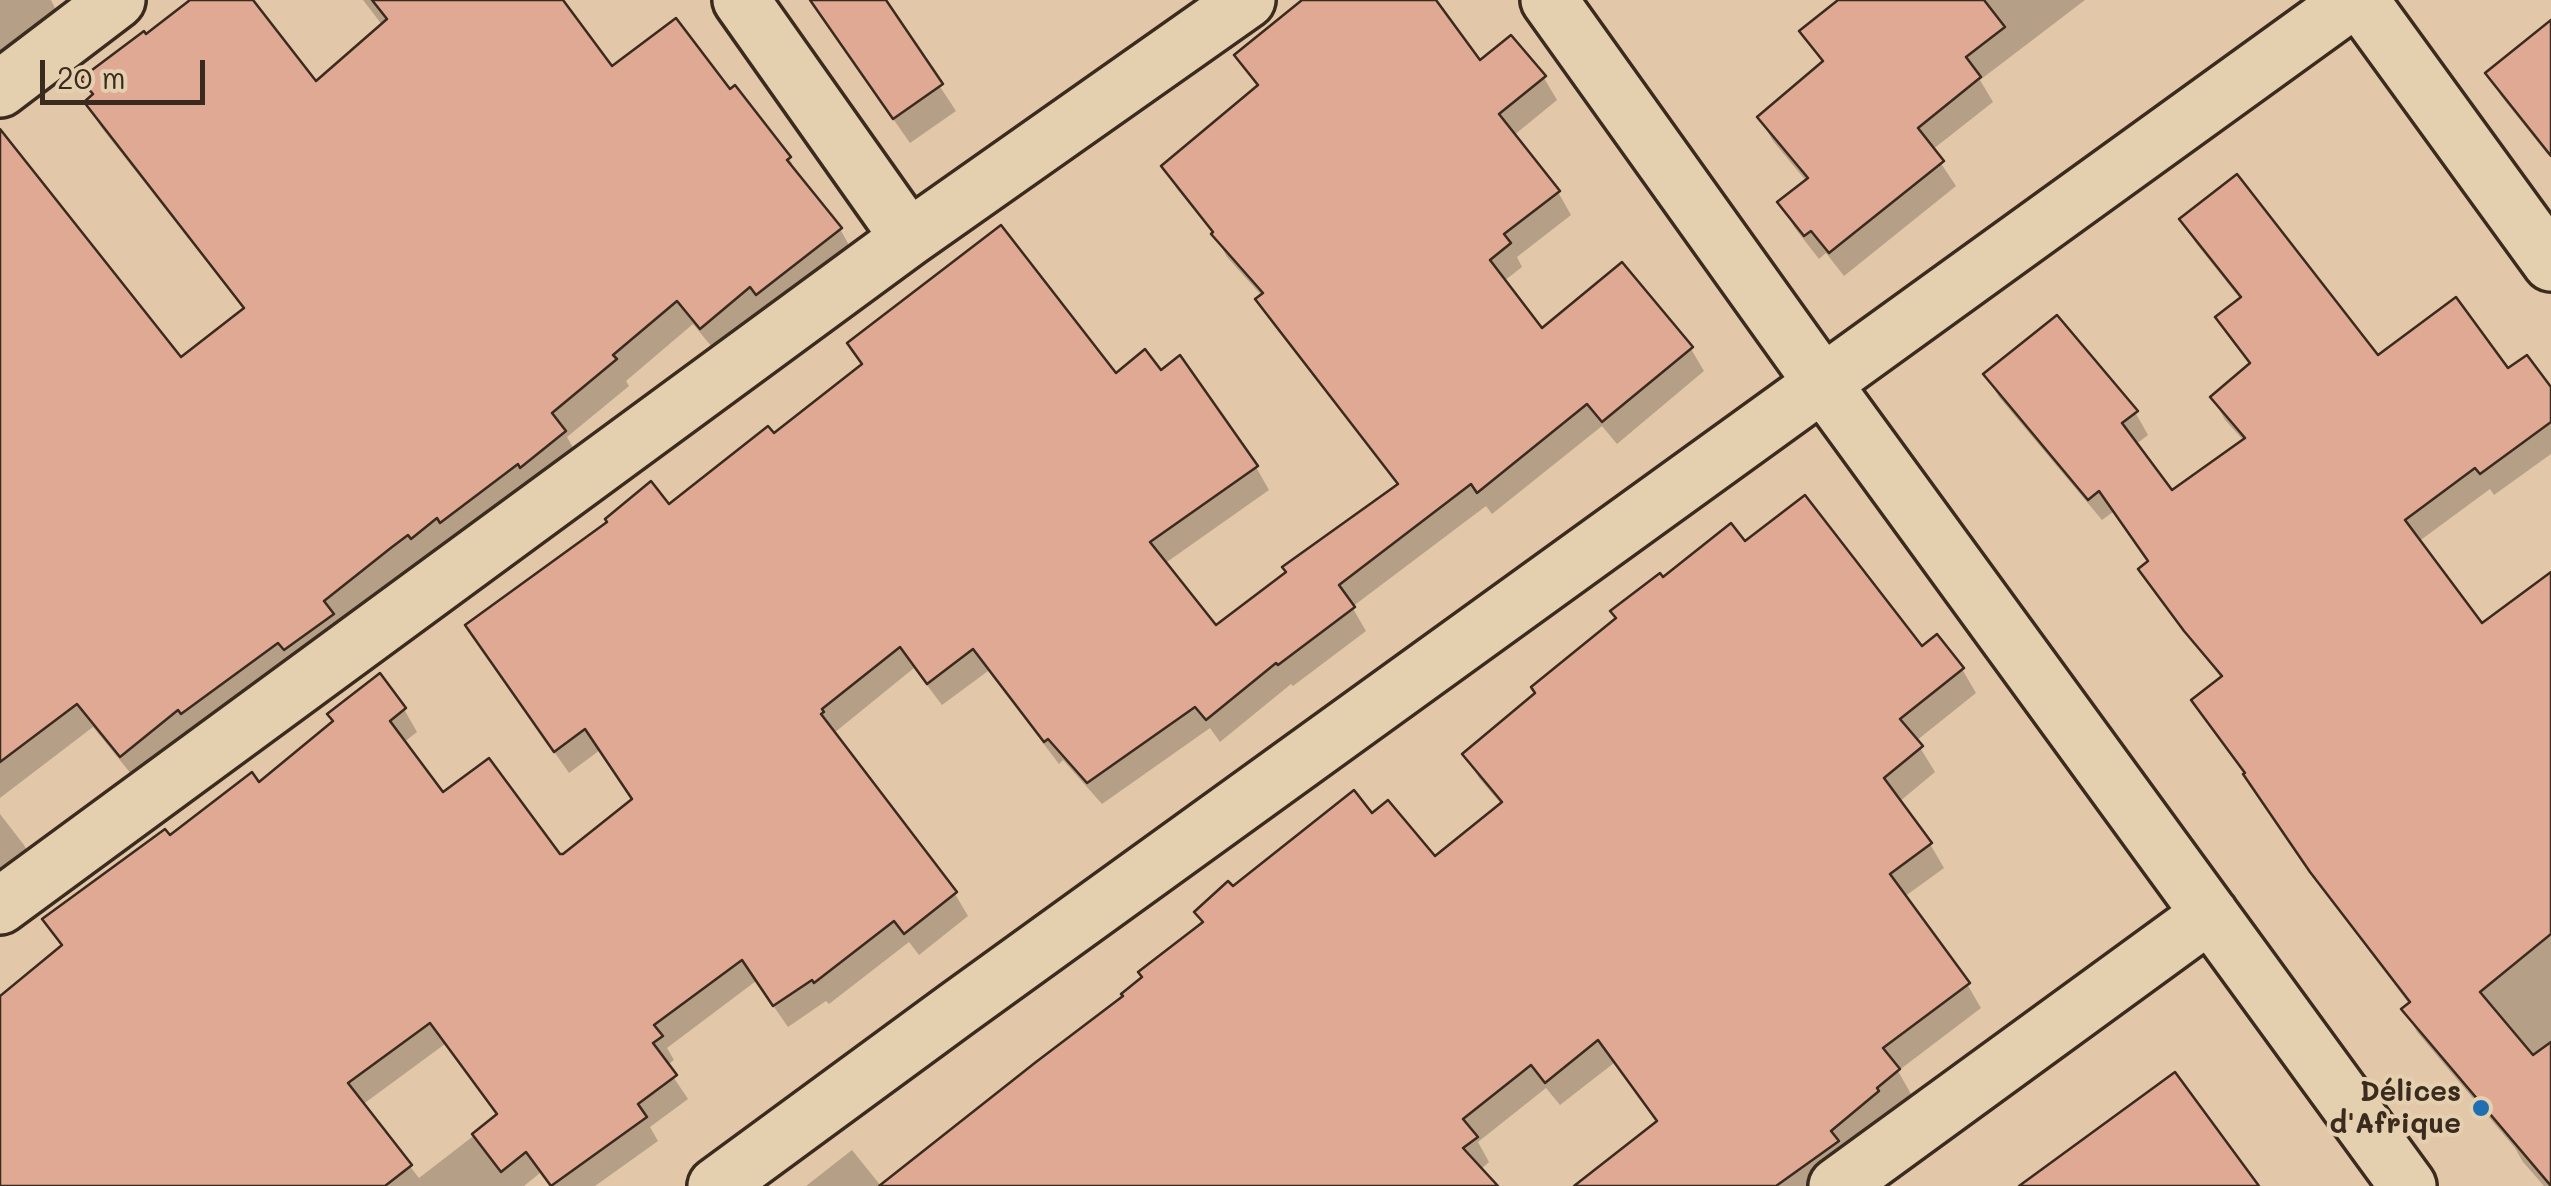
<!DOCTYPE html>
<html>
<head>
<meta charset="utf-8">
<style>
	body { margin:0 }
	#map { position:relative; width:2551px; height:1186px; overflow:hidden; background:#e3c7a9; font-family:Mali,sans-serif }
	canvas { display:block }
	.scale { position:absolute; left:40px; top:60px; width:165px; height:45px; box-sizing:border-box; border:5px solid #3b2a1e; border-top:0; padding-left:12px; font-size:30px; line-height:35px; white-space:nowrap; color:#3b2a1e; -webkit-text-stroke:8px #e4cfae; paint-order:stroke }
</style>
</head>
<body>
<div id="map">
<canvas width="2551" height="1186"></canvas>
<div class="scale">20 m</div>
</div>
<script>
const ctx = document.querySelector('canvas').getContext('2d');
ctx.lineJoin = 'round';
function paint(path, color) { ctx.fillStyle = color; ctx.fill(path, 'evenodd'); }
const poly = rows => new Path2D(rows.map(r => 'M' + r).join(''));
function trace(path, color, width, dash) { ctx.strokeStyle = color; ctx.lineWidth = width; ctx.lineCap = dash ? 'butt' : 'round'; ctx.setLineDash(dash || []); ctx.stroke(path); }
function label(font, color, halo, rows, align = 'center') {
  ctx.font = font + ' Mali,sans-serif'; ctx.lineWidth = 8; ctx.setLineDash([]); ctx.textBaseline = 'middle'; ctx.strokeStyle = halo; ctx.fillStyle = color; for (const [text, x, y, turn = 0] of rows) {
    ctx.save(); ctx.translate(x, y); ctx.rotate((+turn || 0) * Math.PI / 180); ctx.textAlign = isNaN(turn) ? turn : align; if (halo) ctx.strokeText(text, 0, 0); ctx.fillText(text, 0, 0); ctx.restore();
  }
}
paint(poly([
	[0,0,51,0,57,12,0,51],
	[193,0,250,0,316,85,383,26,363,0,559,0,612,69,730,92,789,158,803,184,840,229,854,254,716,352,693,324,626,381,629,386,567,437,579,458,427,562,424,558,406,571,136,780,93,727,0,798,0,147,181,361,245,311,101,127,87,102,93,97,84,80],
	[810,0,883,0,956,111,910,143],
	[1317,0,1433,0,1480,63,1544,78,1557,100,1513,136,1558,192,1571,215,1517,257,1522,267,1504,281,1542,332,1622,265,1691,349,1704,371,1617,444,1602,426,1492,514,1486,506,1352,607,1366,631,1293,686,1291,684,1220,742,1210,728,1102,804,1063,760,1059,764,988,671,942,705,914,668,834,733,955,894,968,916,919,955,909,942,829,1004,826,1001,788,1027,756,981,667,1048,674,1060,666,1066,688,1099,650,1127,658,1141,595,1186,550,1186,540,1173,524,1186,0,1186,0,1000,62,947,45,920,169,838,259,786,404,709,417,732,403,743,443,795,559,856,564,857,634,801,600,750,569,773,481,648,468,626,669,507,774,436,863,366,850,344,1115,376,1160,373,1256,467,1269,490,1164,564,1216,629,1399,486,1271,322,1258,299,1262,296,1227,257,1216,237,1177,189,1164,167,1258,88,1237,56],
	[445,1044,498,1117,419,1178,362,1105],
	[1842,0,2085,0,1980,80,1993,102,1932,150,1956,186,1844,276,1826,253,1819,259,1794,227,1781,203,1807,182,1773,141,1760,118,1823,64,1802,32],
	[2551,23,2551,153,2548,155,2501,96,2488,74],
	[2182,220,2377,359,2508,372,2551,392,2551,454,2494,495,2490,489,2418,542,2482,627,2551,576,2551,1186,2544,1186,2523,1162,2515,1148,2417,1032,2405,1010,2410,1005,2326,894,2250,782,2207,723,2194,701,2222,679,2154,591,2141,569,2149,563,2113,512,2102,520,1999,397,1986,375,2135,412,2148,435,2135,445,2172,494,2244,441,2225,420,2213,398,2251,366,2231,340,2218,318,2241,300,2195,242],
	[1745,544,1921,650,1962,669,1976,693,1916,741,1935,772,1899,802,1930,844,1944,868,1904,897,1967,984,1981,1008,1898,1071,1911,1094,1889,1113,1891,1116,1823,1186,1579,1186,1658,1123,1614,1063,1560,1105,1546,1088,1478,1142,1489,1162,1480,1170,1495,1186,883,1186,1126,997,1204,924,1232,889,1372,816,1435,859,1502,805,1479,778,1465,754,1663,580],
	[0,814,24,845,38,870,0,899],
	[852,1150,881,1186,806,1186]
]), '#0003');
const building = poly([
	[190,0,253,0,316,81,387,19,372,0,563,0,612,66,676,18,730,89,735,85,791,157,787,160,842,228,756,295,750,287,700,329,677,301,613,355,617,359,552,413,566,431,520,468,518,464,440,523,437,518,411,539,408,535,392,547,324,601,334,614,284,650,278,643,181,714,178,710,120,757,77,704,0,762,0,129,181,357,244,308,84,102,93,94,80,79,144,31,146,34,190,0],
	[810,0,886,0,943,84,893,119,810,0],
	[1302,0,1436,0,1480,60,1511,35,1546,76,1499,114,1560,191,1504,234,1511,243,1490,260,1542,328,1622,262,1693,347,1602,422,1587,404,1477,493,1471,484,1339,585,1355,607,1278,665,1276,663,1206,720,1195,707,1087,783,1048,739,1044,742,973,649,927,684,900,647,822,709,824,712,821,714,957,892,904,934,894,921,814,983,812,980,773,1006,742,960,654,1025,663,1036,653,1043,677,1075,638,1104,647,1117,551,1186,526,1152,501,1172,472,1134,497,1114,430,1023,348,1083,412,1165,385,1186,0,1186,0,996,62,945,42,919,165,829,170,835,252,772,259,782,333,721,327,714,380,673,406,708,390,721,443,792,489,758,560,854,563,854,632,799,585,729,554,752,465,625,607,522,605,519,651,481,669,504,768,426,774,433,862,364,847,343,1001,225,1116,373,1145,349,1161,370,1180,355,1258,466,1150,542,1216,625,1286,572,1282,567,1398,484,1255,299,1263,293,1211,234,1213,232,1161,166,1258,85,1234,55,1302,0],
	[1838,0,1984,0,2005,27,1966,57,1981,77,1918,128,1944,161,1829,253,1811,231,1804,236,1777,202,1808,178,1757,117,1823,61,1799,31,1838,0],
	[2551,20,2551,156,2485,73,2551,20],
	[2237,174,2378,355,2456,297,2508,368,2527,355,2551,387,2551,422,2480,474,2475,468,2405,520,2482,623,2551,572,2551,934,2480,992,2533,1055,2551,1042,2551,1186,2401,1009,2410,1002,2310,872,2243,774,2245,773,2191,700,2222,676,2184,631,2138,569,2148,561,2099,491,2088,500,1983,374,2057,315,2138,411,2122,423,2172,490,2245,438,2210,397,2250,363,2215,317,2241,297,2179,219,2237,174],
	[1805,495,1922,646,1937,634,1964,668,1900,719,1923,746,1884,778,1932,843,1890,874,1970,983,1883,1048,1900,1069,1877,1088,1879,1091,1831,1131,1839,1141,1776,1186,1574,1186,1657,1121,1598,1040,1545,1083,1531,1065,1463,1119,1478,1137,1463,1148,1498,1186,879,1186,1036,1062,1123,996,1121,994,1142,977,1138,972,1203,922,1194,912,1228,881,1233,886,1354,790,1372,813,1388,800,1435,856,1502,802,1462,754,1535,693,1531,687,1616,618,1610,611,1660,573,1663,577,1731,523,1745,541,1805,495],
	[2175,1072,2259,1186,2019,1186,2175,1072]
]);
paint(building, '#dfa994');
trace(building, '#3b2a1e', 2.5);
const minor = poly([
	[741,0,909,238],
	[1549,0,1824,385,2408,1186],
	[2360,0,2551,263],
	[0,89,117,0],
	[0,906,909,238,1247,0],
	[716,1186,957,1009,2353,0],
	[1837,1186,2210,914]
]);
trace(minor, '#3b2a1e', 62);
trace(minor, '#e4cfae', 55);
for (const [x, y, r, color] of [
	[2481,1108,10,"#1f6fb2"]
]) { const dot = new Path2D(); dot.arc(x, y, r, 0, 2 * Math.PI); ctx.fillStyle = color; ctx.fill(dot); trace(dot, '#e4cfae', 4); }
label('bold 28px', '#3b2a1e', '#e4cfae', [
	["Délices",2461,1092],
	["d'Afrique",2461,1124]
], 'right');
</script>
</body>
</html>
